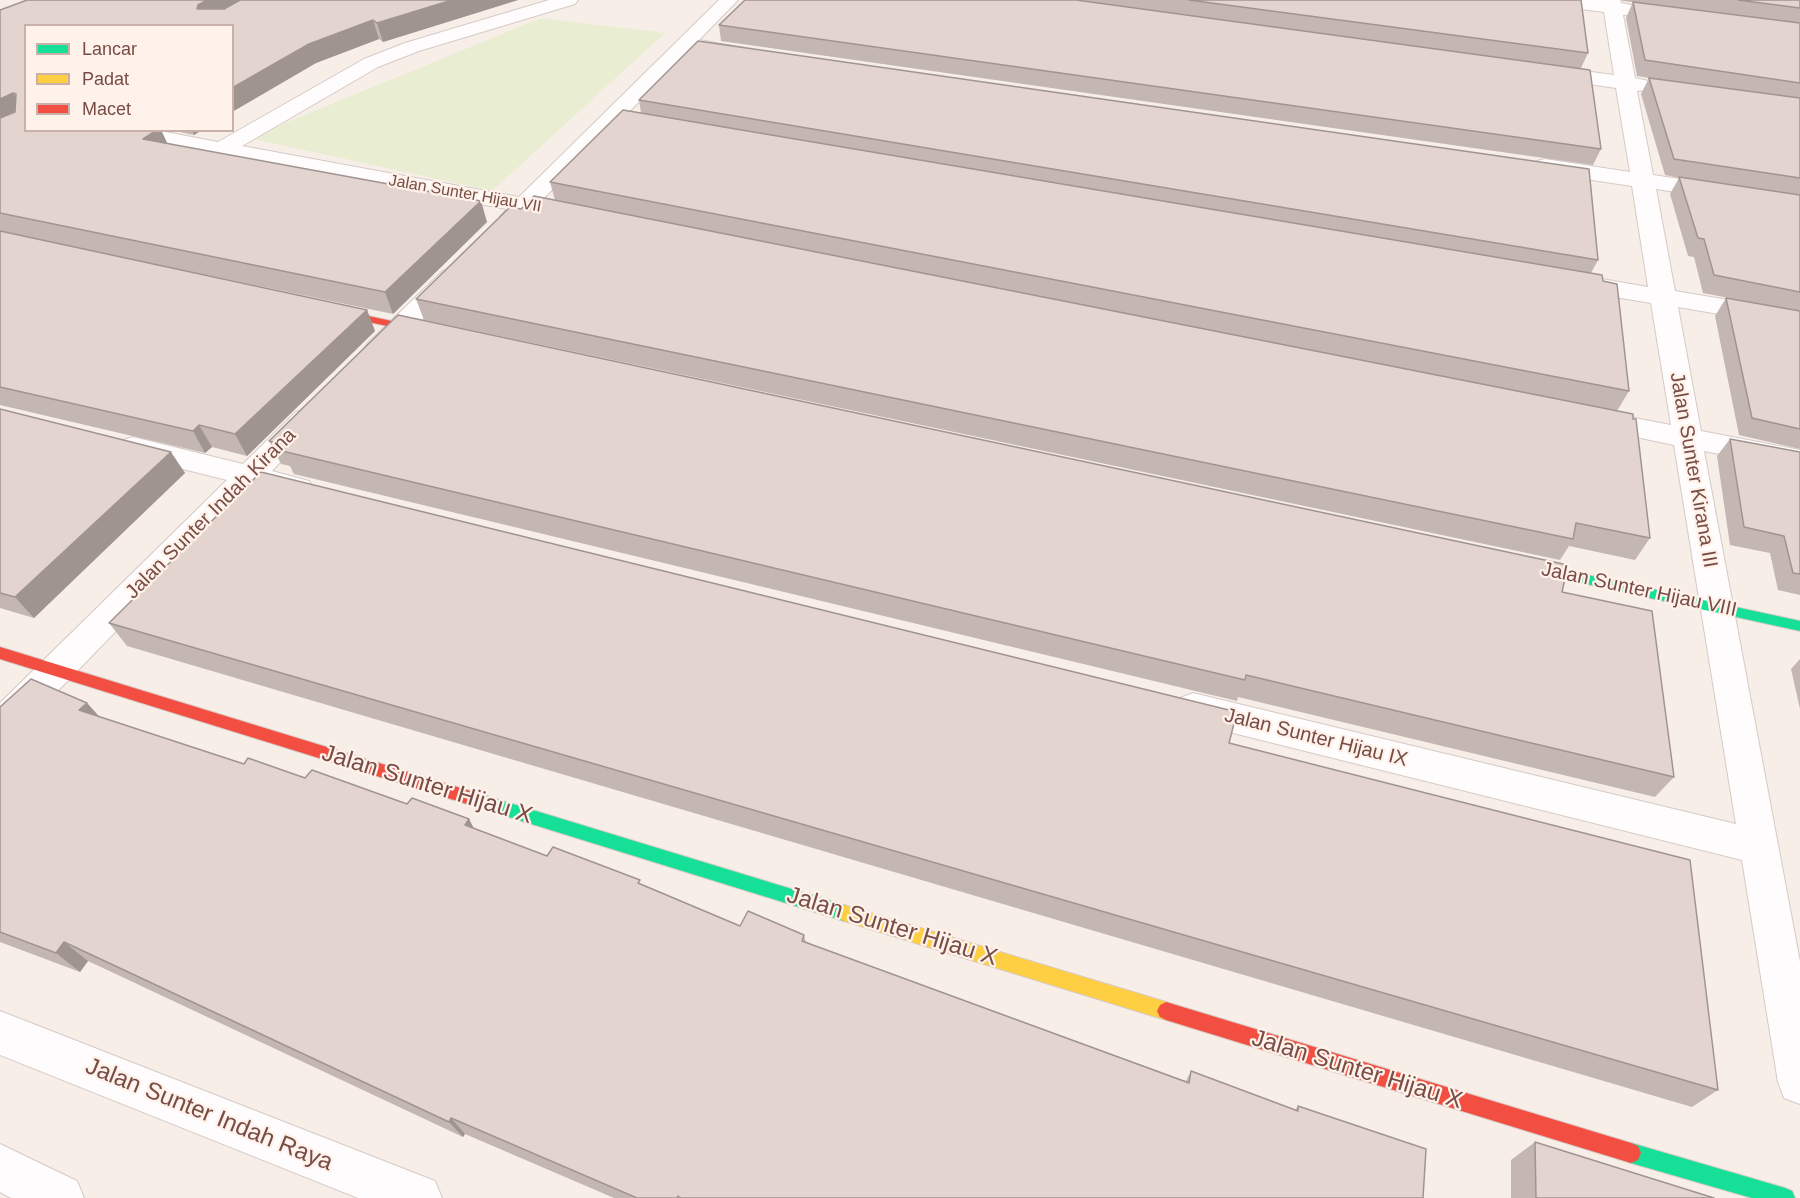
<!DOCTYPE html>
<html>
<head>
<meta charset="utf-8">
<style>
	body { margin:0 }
	#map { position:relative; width:1800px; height:1198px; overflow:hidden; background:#f8eee8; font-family:Arial,sans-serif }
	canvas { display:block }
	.legend { position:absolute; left:24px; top:24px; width:210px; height:108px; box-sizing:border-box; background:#fff2ea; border:2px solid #c9b0a8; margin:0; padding:8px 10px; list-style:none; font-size:18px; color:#784d46 }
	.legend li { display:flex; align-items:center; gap:12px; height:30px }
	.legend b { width:30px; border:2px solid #c9b0a8 }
</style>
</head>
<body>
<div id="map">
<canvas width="1800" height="1198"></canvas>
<ul class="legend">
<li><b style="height:8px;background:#16e098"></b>Lancar</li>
<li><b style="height:8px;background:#ffcf43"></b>Padat</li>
<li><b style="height:8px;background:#f24e42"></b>Macet</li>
</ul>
</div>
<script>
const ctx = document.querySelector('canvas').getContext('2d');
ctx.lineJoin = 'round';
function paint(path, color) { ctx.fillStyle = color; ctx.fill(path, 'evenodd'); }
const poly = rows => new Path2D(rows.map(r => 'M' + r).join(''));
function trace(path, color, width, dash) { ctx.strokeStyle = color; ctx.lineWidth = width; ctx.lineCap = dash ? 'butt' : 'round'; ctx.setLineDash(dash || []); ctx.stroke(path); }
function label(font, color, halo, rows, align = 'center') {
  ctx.font = font + ' Arial,sans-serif'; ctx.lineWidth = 4.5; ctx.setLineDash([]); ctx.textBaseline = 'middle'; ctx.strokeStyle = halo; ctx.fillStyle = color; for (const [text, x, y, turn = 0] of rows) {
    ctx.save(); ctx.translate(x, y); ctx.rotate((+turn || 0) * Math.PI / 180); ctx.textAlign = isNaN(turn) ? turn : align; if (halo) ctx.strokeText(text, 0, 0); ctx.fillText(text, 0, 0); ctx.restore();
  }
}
paint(poly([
	[541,18,665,33,492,191,249,138]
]), '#e9edd1');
const street = poly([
	[549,0,578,0,575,4,419,51,378,67,242,146,519,197,719,0,738,0,699,40,744,48,747,52,744,56,737,58,689,51,541,201,577,208,581,213,577,218,569,220,529,213,520,222,512,224,504,222,500,217,507,209,220,157,117,136,109,135,107,130,155,130,218,142,364,59,405,43,549,0],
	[1541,0,1620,0,1621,3,1638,6,1640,10,1638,14,1623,15,1635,78,1653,82,1656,86,1653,90,1637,91,1653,175,1800,197,1800,211,1656,189,1675,291,1800,312,1800,328,1678,307,1701,431,1800,450,1800,470,1704,451,1800,962,1800,1104,1784,1098,1778,1082,1742,860,1193,723,1180,718,1175,708,1180,698,1193,693,1736,824,1674,445,1593,428,1583,426,1579,419,1583,412,1593,410,1671,425,1651,303,1573,290,1564,287,1560,282,1564,277,1573,274,1648,287,1632,186,1545,173,1537,171,1534,166,1537,161,1545,159,1630,172,1616,88,1546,78,1539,76,1536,72,1539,68,1546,66,1614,75,1604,12,1550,5,1541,0],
	[452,268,461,271,465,276,461,281,386,355,377,357,368,355,364,349,368,343,443,271,452,268],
	[306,410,316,412,320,419,272,471,309,481,313,488,309,495,298,498,255,488,13,737,0,741,0,703,227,480,123,454,118,447,123,440,133,437,243,464,296,412,306,410],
	[0,1011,435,1181,442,1198,358,1198,0,1055,0,1011],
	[0,1144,77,1181,84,1198,11,1198,0,1192,0,1144]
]);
const fast = poly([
	[1523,561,1800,621,1800,631,1518,569,1516,566,1523,561],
	[467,790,844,905,850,908,852,913,850,918,844,921,467,804,462,802,459,797,462,792,467,790],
	[1631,1143,1785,1188,1792,1191,1795,1198,1752,1198,1631,1163,1624,1160,1621,1153,1624,1146,1631,1143]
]);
const slow = poly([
	[844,905,1166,1002,1172,1005,1175,1011,1172,1017,1166,1020,844,921,838,918,836,913,838,908,844,905]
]);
const jam = poly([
	[326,307,434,330,439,333,434,336,322,312,321,310,326,307],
	[0,647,467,790,472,792,475,797,472,802,467,804,0,659,0,647],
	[1166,1002,1631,1143,1638,1146,1641,1153,1638,1160,1631,1163,1166,1020,1160,1017,1157,1011,1160,1005,1166,1002]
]);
trace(street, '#d6cac5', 2);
trace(fast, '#d8cac6', 2);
trace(slow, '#d8cac6', 2);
trace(jam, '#d8cac6', 2);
paint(street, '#fefcfc');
paint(fast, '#16e098');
paint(slow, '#ffcf43');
paint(jam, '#f24e42');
paint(poly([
	[27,0,518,0,383,42,379,39,316,63,232,112,232,26,26,130,161,130,167,143,487,222,393,314,54,243,367,310,375,331,247,456,212,447,205,453,0,405,0,10],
	[745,0,1581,0,1588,53,1581,68,1601,149,1593,165,721,41,719,25],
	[1622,0,1800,0,1800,449,1739,435,1715,316,1726,298,1770,306,1703,293,1694,257,1688,256,1670,194,1679,178,1665,175,1641,94,1649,78,1637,76,1626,18,1633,2,1623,1],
	[639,100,1598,260,1591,273,1603,281,1629,391,1617,411,1650,538,1635,560,1569,546,1560,560,424,320,416,299,521,209,555,200,550,182,641,113],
	[170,130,202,130,194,135],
	[0,409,185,473,34,618,0,608],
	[1730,439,1800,452,1800,595,1778,590,1770,553,1730,545,1717,456],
	[269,441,1562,592,1674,777,1655,797,1238,697,1237,701,294,474,290,466,281,464],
	[109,623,1718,1090,1692,1107,127,646],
	[1800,659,1800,709,1791,669],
	[87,703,99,717,244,764,469,819,473,828,547,856,641,884,740,926,804,935,806,943,1186,1081,1191,1071,1295,1110,1298,1106,1423,1198,614,1198,465,1134,463,1137,88,961,80,972,0,942,0,707],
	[1535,1142,1714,1198,1511,1198,1511,1160]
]), '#c4b6b2');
paint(poly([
	[207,0,248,0,206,24,197,9,198,5],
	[452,0,518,0,383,42,377,23],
	[373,20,379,39,316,63,232,112,232,88,309,44],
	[13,93,25,113,0,125,0,99],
	[157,130,161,130,170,149,143,139],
	[192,130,202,130,194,135],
	[481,201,487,222,393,314,385,292],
	[367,310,375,331,247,456,235,434],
	[199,425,212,447,205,453,193,431],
	[171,452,185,473,34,618,15,597],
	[87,703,107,725,79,710],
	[469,819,480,840,465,825],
	[64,942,88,961,80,972,56,953],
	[451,1118,465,1134,463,1137,449,1122]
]), '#a09491');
const building = poly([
	[27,0,207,0,198,5,197,9,224,9,240,0,452,0,377,23,373,20,309,44,232,88,232,26,26,26,26,130,157,130,143,139,481,201,385,292,0,213,0,118,15,112,16,94,13,93,0,99,0,10,27,0],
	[745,0,1076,0,1590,70,1601,149,719,25,745,0],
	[1189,0,1581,0,1588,53,1189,0],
	[1738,0,1800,0,1800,8,1738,0],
	[1633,2,1800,23,1800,83,1645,60,1633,2],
	[698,41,1589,169,1598,260,639,100,698,41],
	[1649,78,1800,98,1800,178,1674,159,1649,78],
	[623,110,1602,275,1603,281,1617,284,1629,391,550,182,623,110],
	[1679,177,1800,195,1800,292,1714,275,1704,239,1698,238,1679,177],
	[534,196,1633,414,1633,419,1636,419,1650,538,1576,523,1573,539,416,299,510,207,521,209,534,196],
	[0,231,367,310,235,434,199,425,193,431,0,387,0,231],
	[1726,298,1800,311,1800,429,1752,418,1726,298],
	[398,315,1568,565,1562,592,1652,611,1674,777,1246,675,1245,680,282,451,288,445,269,441,398,315],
	[0,409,171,452,15,597,0,593,0,409],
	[1730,439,1800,452,1800,574,1793,573,1784,536,1744,527,1730,439],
	[261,472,1237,712,1229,743,1690,860,1718,1090,109,623,261,472],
	[31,679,87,703,79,710,244,764,248,758,305,778,312,770,407,804,412,798,469,819,465,825,547,856,553,847,640,880,638,883,740,926,748,911,804,935,802,941,1189,1083,1191,1071,1298,1111,1298,1106,1426,1149,1423,1198,681,1198,678,1196,677,1198,637,1198,451,1118,449,1122,64,942,56,953,0,932,0,707,31,679],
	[1535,1142,1714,1198,1536,1198,1535,1142]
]);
paint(building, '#e4d4cf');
trace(building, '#a09491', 1.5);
label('16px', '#784d46', '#fff2ea', [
	["Jalan Sunter Hijau VII",465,194,10]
]);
label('20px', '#784d46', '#fff2ea', [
	["Jalan Sunter Kirana III",1693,470,80],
	["Jalan Sunter Indah Kirana",211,514,-45],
	["Jalan Sunter Hijau VIII",1639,590,12],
	["Jalan Sunter Hijau IX",1316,738,14]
]);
label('24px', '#784d46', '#fff2ea', [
	["Jalan Sunter Hijau X",427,785,17],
	["Jalan Sunter Hijau X",892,927,17],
	["Jalan Sunter Hijau X",1357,1070,17],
	["Jalan Sunter Indah Raya",209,1115,22]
]);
</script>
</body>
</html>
